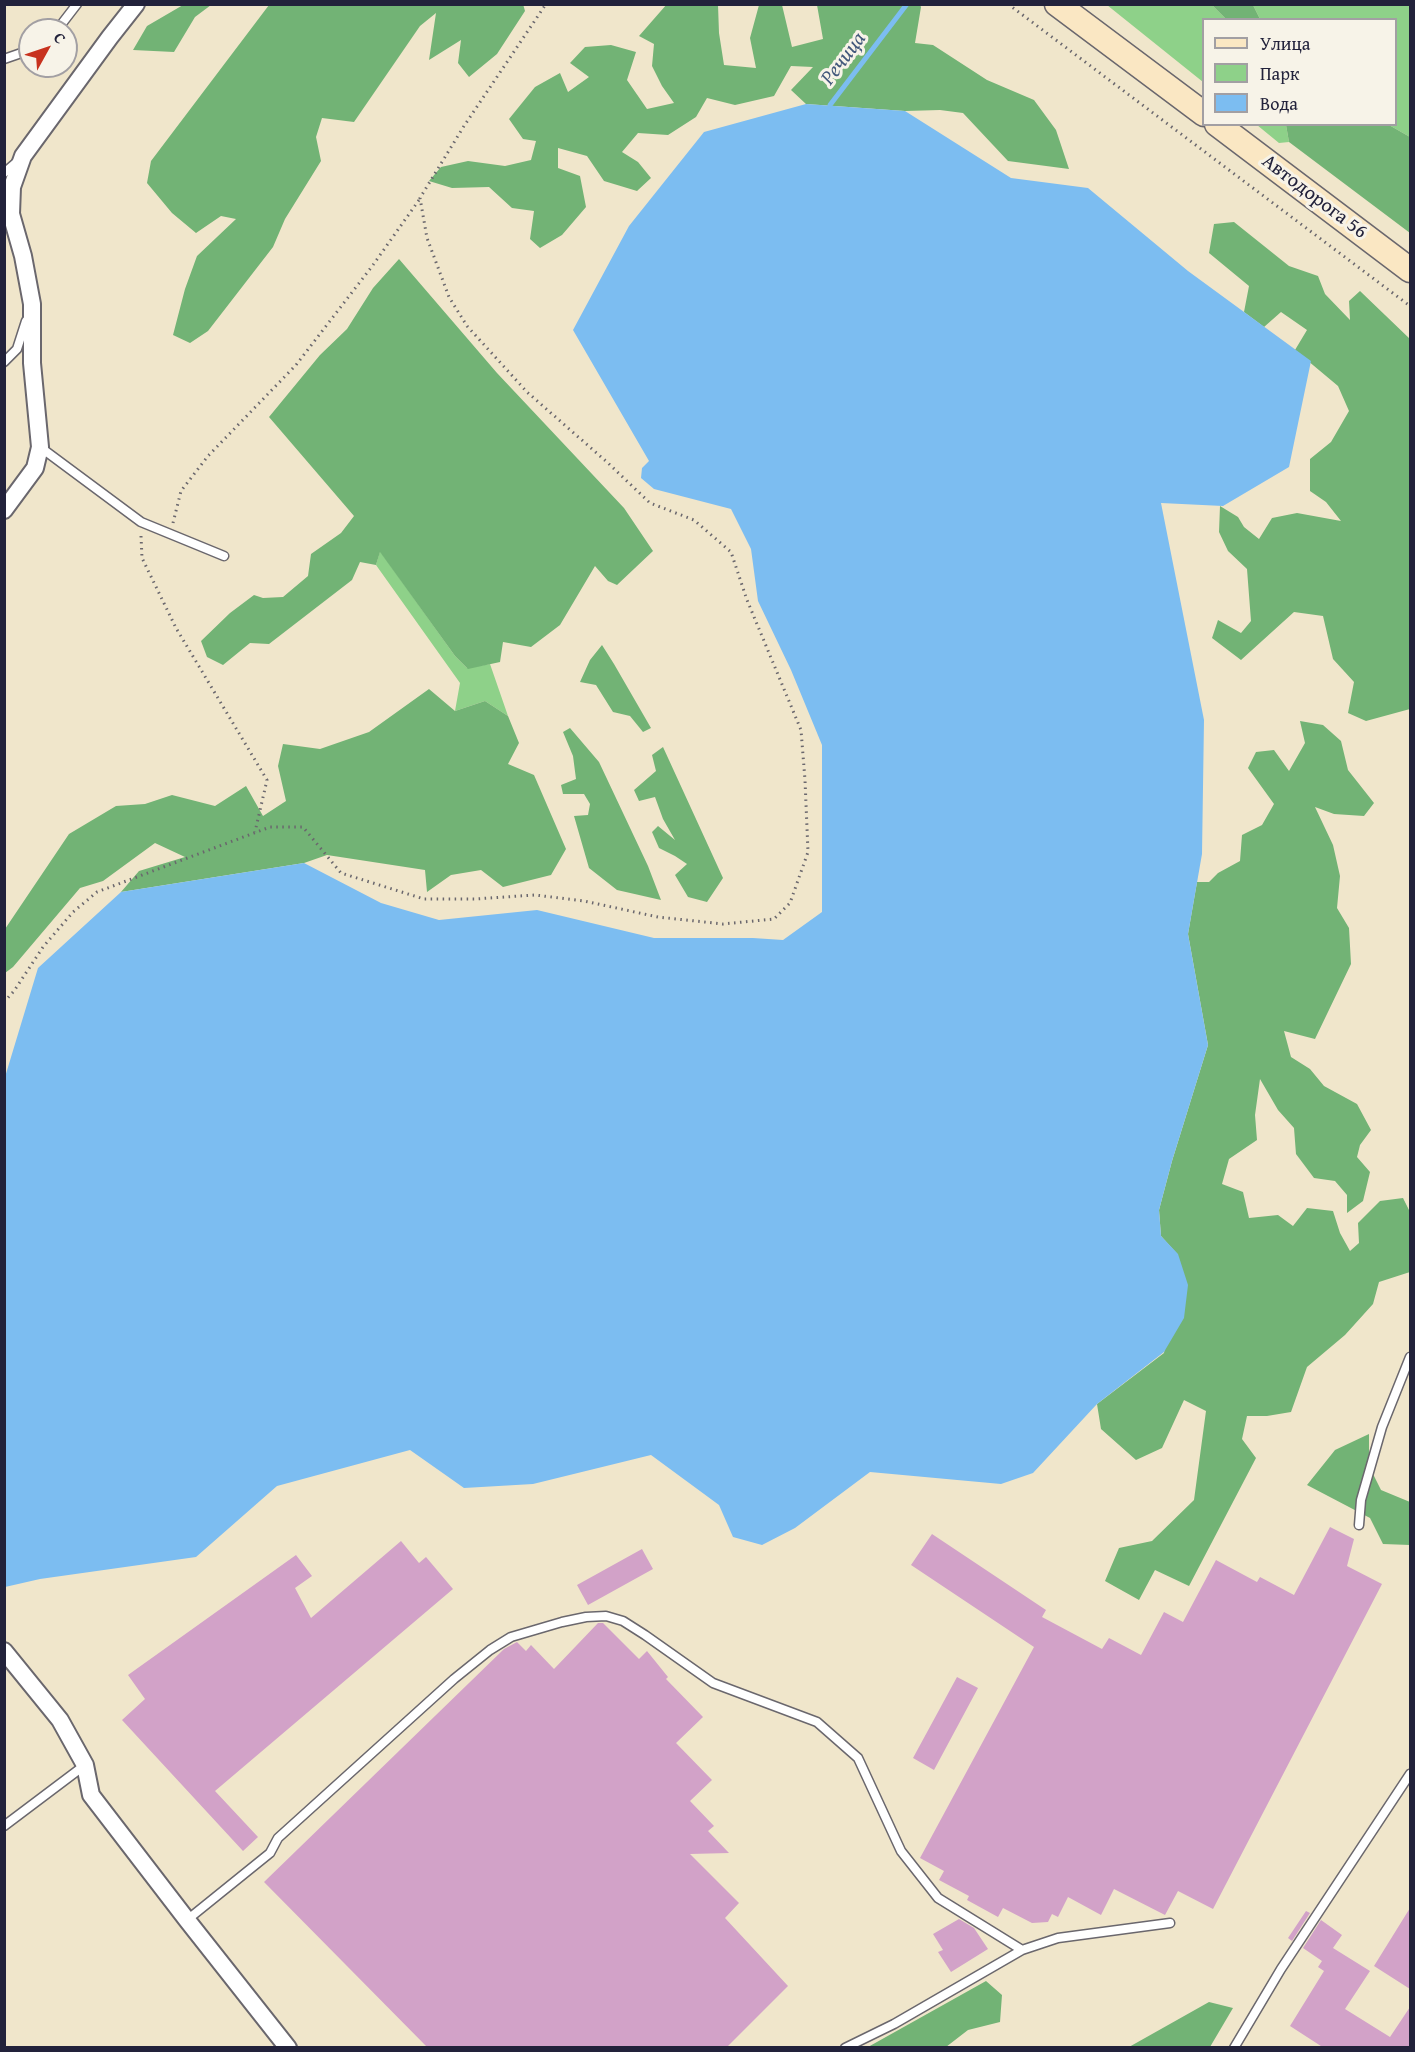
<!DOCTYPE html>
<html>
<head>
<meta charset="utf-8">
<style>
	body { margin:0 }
	#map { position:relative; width:1415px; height:2052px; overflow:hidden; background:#f0e6cb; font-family:"Gentium Book Plus",serif }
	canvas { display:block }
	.frame { position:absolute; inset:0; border:6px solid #22223b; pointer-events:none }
	.legend { position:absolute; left:1202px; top:18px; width:195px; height:108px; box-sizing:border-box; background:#f7f3e8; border:2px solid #a29fa3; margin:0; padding:8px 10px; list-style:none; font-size:18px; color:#22223b }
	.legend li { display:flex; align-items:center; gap:12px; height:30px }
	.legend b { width:30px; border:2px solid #a29fa3 }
	.north { position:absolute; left:18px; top:18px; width:60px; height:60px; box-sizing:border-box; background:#f7f3e8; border:2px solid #a29fa3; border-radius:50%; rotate:50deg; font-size:16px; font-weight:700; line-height:24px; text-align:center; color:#22223b }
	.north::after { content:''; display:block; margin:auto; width:21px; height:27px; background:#c8321e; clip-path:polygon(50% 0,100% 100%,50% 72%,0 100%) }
</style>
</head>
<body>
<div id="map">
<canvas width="1415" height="2052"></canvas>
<div class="frame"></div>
<ul class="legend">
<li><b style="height:8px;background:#fae7c3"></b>Улица</li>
<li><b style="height:16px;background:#8ed189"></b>Парк</li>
<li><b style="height:16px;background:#7cbdf1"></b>Вода</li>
</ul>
<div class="north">С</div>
</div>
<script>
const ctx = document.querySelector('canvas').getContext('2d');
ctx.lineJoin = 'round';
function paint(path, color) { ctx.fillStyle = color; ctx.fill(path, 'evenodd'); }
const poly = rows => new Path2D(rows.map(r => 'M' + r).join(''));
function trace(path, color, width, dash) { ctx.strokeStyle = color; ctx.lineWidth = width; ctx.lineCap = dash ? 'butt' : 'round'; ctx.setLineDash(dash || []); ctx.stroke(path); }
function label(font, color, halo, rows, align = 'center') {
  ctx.font = font + ' "Gentium Book Plus",serif'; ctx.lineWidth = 6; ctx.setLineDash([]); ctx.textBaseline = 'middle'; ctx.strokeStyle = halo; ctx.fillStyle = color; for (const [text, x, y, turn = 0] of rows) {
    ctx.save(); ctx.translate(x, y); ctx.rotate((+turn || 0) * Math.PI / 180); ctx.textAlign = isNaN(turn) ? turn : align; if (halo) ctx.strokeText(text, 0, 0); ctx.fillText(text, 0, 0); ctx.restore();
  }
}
paint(poly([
	[1107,5,1212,5,1226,19,1204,20,1203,82],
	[1253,5,1410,5,1410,137,1389,125,1396,124,1396,20,1260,19],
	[1257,125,1286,125,1289,142,1279,143],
	[380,551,455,656,467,668,490,664,508,716,485,701,455,711,460,683,376,565]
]), '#8ed189');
paint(poly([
	[667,4,718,5,719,33,724,65,756,68,750,38,759,5,782,5,792,47,823,39,817,5,920,5,921,7,915,43,933,45,987,80,1034,100,1056,130,1069,169,1008,161,963,113,940,110,905,111,806,104,791,90,813,67,791,66,774,96,735,105,707,98,696,117,668,135,638,133,622,152,638,162,651,178,637,191,604,181,587,156,558,148,558,168,580,176,586,207,562,235,540,248,530,239,534,211,512,208,489,187,452,188,429,181,441,167,468,161,505,166,531,160,536,141,523,139,509,119,535,87,560,73,568,92,589,77,570,63,585,47,611,45,636,52,627,80,647,109,674,103,662,86,652,66,654,44,639,36],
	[183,5,211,5,195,17,174,52,133,50,147,26],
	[269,5,523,4,525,11,497,54,469,77,458,63,461,40,429,60,436,13,420,26,354,122,322,118,316,137,321,161,285,219,273,247,208,331,190,343,173,335,185,289,197,256,236,219,221,216,196,233,172,213,147,183,151,161],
	[1212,5,1253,5,1260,19,1226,19],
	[1286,125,1389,125,1410,137,1410,233,1289,142],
	[1234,222,1289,266,1318,276,1325,294,1350,320,1349,301,1360,291,1410,339,1410,709,1366,721,1348,713,1354,682,1333,659,1323,616,1294,612,1241,660,1212,638,1218,620,1241,633,1251,621,1247,569,1228,551,1219,532,1220,506,1238,517,1244,527,1259,539,1272,518,1297,513,1341,521,1326,502,1310,491,1310,459,1331,442,1349,411,1338,386,1295,350,1307,330,1281,312,1264,327,1244,312,1249,286,1209,253,1214,224],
	[399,259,497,373,624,508,653,551,617,585,608,581,595,566,560,625,531,647,503,642,500,662,468,669,455,656,380,552,376,565,360,562,352,580,269,644,250,643,223,665,207,657,201,641,230,613,254,595,263,598,283,597,308,576,311,554,341,533,354,516,269,417,320,355,347,329,373,288],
	[602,645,614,664,651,728,643,732,630,716,613,712,596,685,580,682,590,660],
	[429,689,455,711,485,701,508,716,519,743,508,764,534,775,566,849,551,875,503,887,481,870,451,875,427,892,425,870,327,855,304,863,121,892,139,871,185,857,155,843,103,881,80,888,13,967,5,973,5,929,69,834,116,806,145,804,172,795,215,806,246,786,263,816,286,801,278,766,283,744,320,749,369,732],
	[1300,721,1323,725,1341,741,1348,770,1374,803,1364,816,1334,814,1315,807,1333,845,1340,876,1337,908,1349,928,1351,964,1315,1039,1284,1031,1291,1057,1310,1069,1324,1086,1357,1104,1371,1130,1360,1145,1357,1157,1370,1172,1363,1201,1347,1213,1347,1195,1335,1181,1314,1178,1296,1154,1294,1128,1278,1110,1260,1079,1255,1115,1257,1140,1229,1159,1222,1184,1243,1192,1249,1218,1278,1215,1293,1226,1307,1208,1333,1211,1340,1233,1350,1251,1359,1243,1358,1223,1380,1201,1403,1198,1410,1212,1410,1272,1379,1282,1373,1304,1345,1335,1307,1367,1291,1412,1267,1416,1247,1416,1242,1439,1256,1458,1189,1586,1155,1570,1139,1600,1105,1581,1119,1548,1152,1541,1194,1500,1206,1411,1184,1400,1162,1448,1136,1460,1101,1429,1097,1404,1164,1353,1178,1255,1161,1236,1159,1210,1172,1161,1208,1045,1188,934,1197,882,1209,882,1218,873,1240,861,1242,835,1262,825,1274,804,1248,768,1256,752,1274,750,1289,771,1305,743],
	[570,728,599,762,648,866,661,900,617,890,589,868,574,816,588,815,590,804,584,794,563,794,561,785,576,779,573,756,563,732],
	[663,747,723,878,707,902,688,897,675,875,687,864,675,856,659,848,652,832,658,826,675,840,663,819,655,797,639,801,634,790,656,771,652,755],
	[1369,1434,1369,1466,1381,1490,1410,1502,1410,1545,1383,1544,1370,1518,1307,1485,1335,1450],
	[986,1981,1002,1995,1000,2022,968,2030,946,2047,868,2047],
	[1209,2002,1233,2008,1210,2047,1129,2047]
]), '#72b375');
paint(poly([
	[806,104,905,111,1011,178,1088,188,1188,271,1311,361,1289,467,1223,506,1161,503,1204,720,1202,854,1188,934,1208,1045,1172,1161,1159,1210,1161,1236,1178,1254,1188,1285,1184,1318,1164,1352,1097,1404,1033,1473,1001,1484,870,1472,795,1528,762,1545,733,1537,719,1505,651,1455,533,1484,464,1488,410,1450,277,1486,196,1557,40,1579,5,1587,5,1077,38,968,121,892,304,863,381,903,439,920,537,910,654,938,753,938,783,940,822,912,822,745,791,670,758,601,751,549,731,509,654,489,641,478,642,468,649,461,573,330,629,226,704,132]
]), '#7cbdf1');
trace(poly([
	[830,105,907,4]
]), '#7cbdf1', 5);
paint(poly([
	[1330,1527,1354,1539,1347,1566,1382,1584,1213,1909,1178,1891,1165,1915,1114,1889,1101,1915,1068,1897,1058,1917,1052,1914,1048,1922,1032,1923,1003,1908,998,1917,967,1900,969,1896,939,1880,944,1871,920,1858,1034,1647,911,1565,932,1534,1046,1610,1042,1617,1102,1649,1109,1638,1141,1655,1164,1612,1183,1622,1216,1560,1257,1582,1260,1577,1294,1595],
	[401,1541,419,1563,426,1557,453,1589,215,1791,258,1837,243,1851,122,1720,145,1699,128,1675,296,1555,312,1576,295,1588,311,1618],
	[642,1549,653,1569,588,1605,577,1585],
	[598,1623,603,1623,639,1659,647,1651,668,1677,666,1679,703,1717,676,1743,712,1780,690,1801,714,1826,708,1831,729,1853,690,1854,739,1903,725,1918,788,1986,726,2048,428,2048,264,1882,504,1649,517,1642,526,1651,531,1645,554,1669],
	[957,1677,978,1688,934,1770,913,1758],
	[1410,1908,1410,1989,1374,1966],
	[1306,1911,1310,1913,1292,1941,1288,1938],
	[959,1919,974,1928,988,1949,951,1972,938,1952,943,1950,933,1934],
	[1321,1920,1342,1935,1333,1948,1370,1971,1345,2009,1390,2037,1410,2007,1410,2048,1324,2048,1290,2026,1324,1971,1318,1967,1322,1961,1303,1948]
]), '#d2a2c8');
const lane = poly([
	[57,30,77,4],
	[4,59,30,50],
	[4,173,18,161],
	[4,362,17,349,26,321],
	[40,447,141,522,224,556],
	[1359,1525,1361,1500,1382,1427,1410,1357],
	[4,1826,85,1765],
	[187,1920,270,1853,278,1838,454,1679,490,1650,511,1637,562,1622,586,1617,606,1616,623,1621,645,1635,713,1683,817,1722,858,1758,901,1851,938,1898,1022,1950],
	[845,2048,894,2024,1022,1950,1058,1938,1170,1923],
	[1234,2048,1281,1969,1410,1774]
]);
const street = poly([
	[4,510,35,468,40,447,32,363,32,304,23,256,11,214,12,187,23,156,110,37,136,4],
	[4,1651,60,1720,85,1765,91,1795,187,1920,288,2048]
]);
const secondary = poly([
	[1057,4,1204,114],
	[1217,124,1410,270]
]);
trace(lane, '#6a676d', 11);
trace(street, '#6a676d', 20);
trace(secondary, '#6a676d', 27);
trace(poly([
	[1008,4,1410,306],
	[173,523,181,491,208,456,296,365,373,265,419,200],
	[141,536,142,558,176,628,267,780,255,832],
	[4,1002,14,991,43,947,73,912,97,892,270,827,303,827,341,873,424,899,475,899,535,895,584,901,658,917,723,924,774,919,790,903,808,852,805,780,801,730,747,600,731,552,694,520,650,503,608,463,527,392,467,326,449,297,427,238,420,198,464,126,546,4]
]), '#6a676d', 3, [1.5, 4.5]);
trace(lane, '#fff', 8);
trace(street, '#fff', 16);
trace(secondary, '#fae7c3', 24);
label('20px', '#22223b', '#f7f3e8', [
	["Автодорога 56",1314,197,37]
]);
label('italic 21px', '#42587b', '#f7f3e8', [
	["Речица",844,59,-53]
]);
</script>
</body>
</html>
